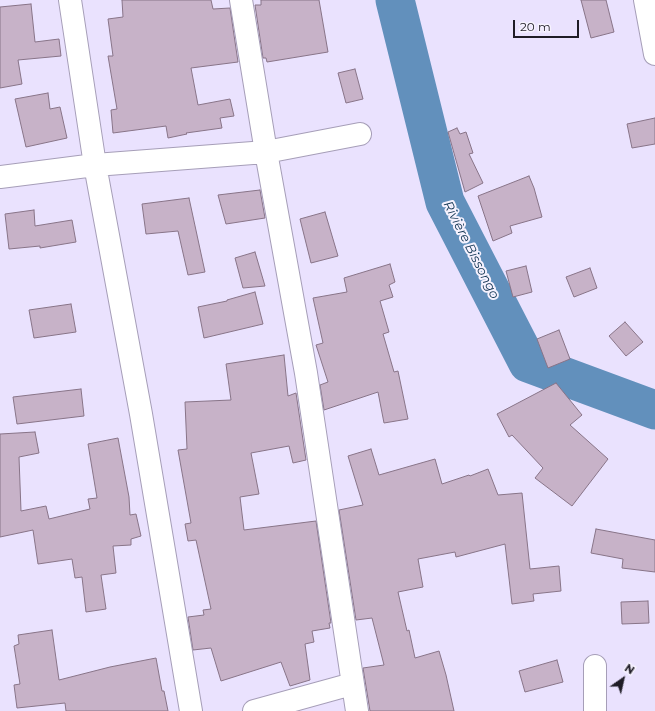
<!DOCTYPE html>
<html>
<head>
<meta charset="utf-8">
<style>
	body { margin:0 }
	#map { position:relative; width:655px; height:711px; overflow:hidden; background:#eae2fe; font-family:Montserrat,sans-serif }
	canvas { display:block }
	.north { position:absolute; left:603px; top:659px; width:40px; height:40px; -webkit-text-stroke:3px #f6f2fe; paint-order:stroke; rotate:34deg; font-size:11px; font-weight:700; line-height:16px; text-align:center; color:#1f1c26 }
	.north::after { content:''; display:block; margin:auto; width:14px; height:18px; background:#1f1c26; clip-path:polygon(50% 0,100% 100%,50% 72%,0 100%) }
	.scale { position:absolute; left:513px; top:20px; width:66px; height:18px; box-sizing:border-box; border:2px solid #1f1c26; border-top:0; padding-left:5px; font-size:12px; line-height:14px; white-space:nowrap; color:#1f1c26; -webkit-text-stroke:3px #f6f2fe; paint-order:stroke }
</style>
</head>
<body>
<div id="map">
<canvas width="655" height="711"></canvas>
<div class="north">N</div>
<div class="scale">20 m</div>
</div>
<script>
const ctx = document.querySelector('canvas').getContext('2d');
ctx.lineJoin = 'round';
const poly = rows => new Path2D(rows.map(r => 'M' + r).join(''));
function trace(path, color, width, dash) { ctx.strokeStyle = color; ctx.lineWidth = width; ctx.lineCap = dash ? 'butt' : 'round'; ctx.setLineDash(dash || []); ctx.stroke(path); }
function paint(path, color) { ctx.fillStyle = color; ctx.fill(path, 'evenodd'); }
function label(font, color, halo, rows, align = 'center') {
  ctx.font = font + ' Montserrat,sans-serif'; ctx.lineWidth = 4; ctx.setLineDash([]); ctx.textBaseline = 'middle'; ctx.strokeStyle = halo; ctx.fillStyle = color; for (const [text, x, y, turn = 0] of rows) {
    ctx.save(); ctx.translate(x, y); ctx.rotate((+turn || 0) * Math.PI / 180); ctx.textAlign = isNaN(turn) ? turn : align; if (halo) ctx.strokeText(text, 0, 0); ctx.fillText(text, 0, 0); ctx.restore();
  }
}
trace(poly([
	[395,0,445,202,528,363,655,410]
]), '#6290bc', 39);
const building = poly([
	[122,0,211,0,213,9,230,8,238,62,191,68,198,105,230,99,234,116,220,118,222,128,186,133,187,134,168,138,166,126,113,133,111,110,117,109,108,56,113,56,108,19,123,17,122,0],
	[261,0,319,0,328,52,267,62,266,58,263,58,255,5,261,5,261,0],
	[581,0,606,0,614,32,591,38,581,0],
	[31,4,35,42,59,39,61,56,18,60,22,84,0,88,0,7,31,4],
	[355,69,363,99,346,103,338,73,355,69],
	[48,93,50,109,60,107,67,138,26,147,15,99,48,93],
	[655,118,655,144,632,148,627,124,655,118],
	[457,128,460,134,466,132,473,153,469,154,483,183,465,192,448,132,457,128],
	[529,176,534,188,542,217,510,226,512,233,493,241,478,196,529,176],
	[260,190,265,218,226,224,218,195,260,190],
	[189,198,205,272,188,275,178,231,146,234,142,204,189,198],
	[34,210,35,226,72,220,76,242,40,248,40,246,9,249,5,214,34,210],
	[325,212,338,256,311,263,300,219,325,212],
	[255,252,265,286,243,288,235,258,255,252],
	[390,264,395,282,389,285,393,297,380,301,389,332,383,334,394,372,398,371,408,419,384,423,378,392,324,410,320,385,328,382,316,345,323,343,313,298,347,292,344,278,390,264],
	[526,266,532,292,513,297,506,271,526,266],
	[590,268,597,288,574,297,566,277,590,268],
	[255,292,263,324,204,338,198,307,227,301,227,300,255,292],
	[71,304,76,332,34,338,29,310,71,304],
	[625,322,643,342,626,356,609,336,625,322],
	[559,330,570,359,548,368,537,339,559,330],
	[284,355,288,396,296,393,306,460,293,463,289,446,251,453,259,494,240,497,244,530,316,521,331,623,329,623,330,628,312,631,314,642,305,644,310,680,290,686,281,662,221,681,211,648,193,650,188,617,204,615,203,610,211,609,196,540,188,541,185,524,191,523,178,450,187,449,185,402,231,400,226,364,284,355],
	[556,383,582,415,570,425,608,459,572,506,535,478,543,468,512,435,509,437,497,414,556,383],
	[81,389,84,416,17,424,13,397,81,389],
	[35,432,39,453,19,457,21,511,46,506,49,519,90,509,88,499,97,498,88,444,118,438,129,497,130,515,136,514,141,536,131,539,131,545,113,546,116,573,101,575,106,609,86,612,82,577,75,578,72,559,38,564,33,530,0,537,0,434,35,432],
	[371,449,379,475,435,459,442,484,469,475,470,476,488,469,498,495,522,493,530,569,559,566,561,591,533,594,534,601,512,604,505,544,456,557,455,552,418,559,423,587,398,592,407,631,409,630,415,658,439,651,446,675,454,711,370,711,363,668,384,665,372,618,356,620,339,510,363,505,348,456,371,449],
	[596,529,655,540,655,572,622,568,623,559,591,553,596,529],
	[648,601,649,623,622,624,621,602,648,601],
	[52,630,59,680,110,667,156,658,162,691,164,691,168,711,66,711,65,703,17,708,14,685,20,684,14,646,19,644,18,635,52,630],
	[557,660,563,682,525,692,519,671,557,660]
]);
paint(building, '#c7b2c8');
trace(building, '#887488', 1);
const street = poly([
	[70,0,95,165,141,414,191,711],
	[241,0,266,152,306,373,357,711],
	[645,0,655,54],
	[0,177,95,165,266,152,360,134],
	[595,666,595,711],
	[254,711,352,684]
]);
trace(street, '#a69eb8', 24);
trace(street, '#fff', 22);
label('italic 13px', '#0d314f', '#f6f2fe', [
	["Rivière Bissongo",471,250,63]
]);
</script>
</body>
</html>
